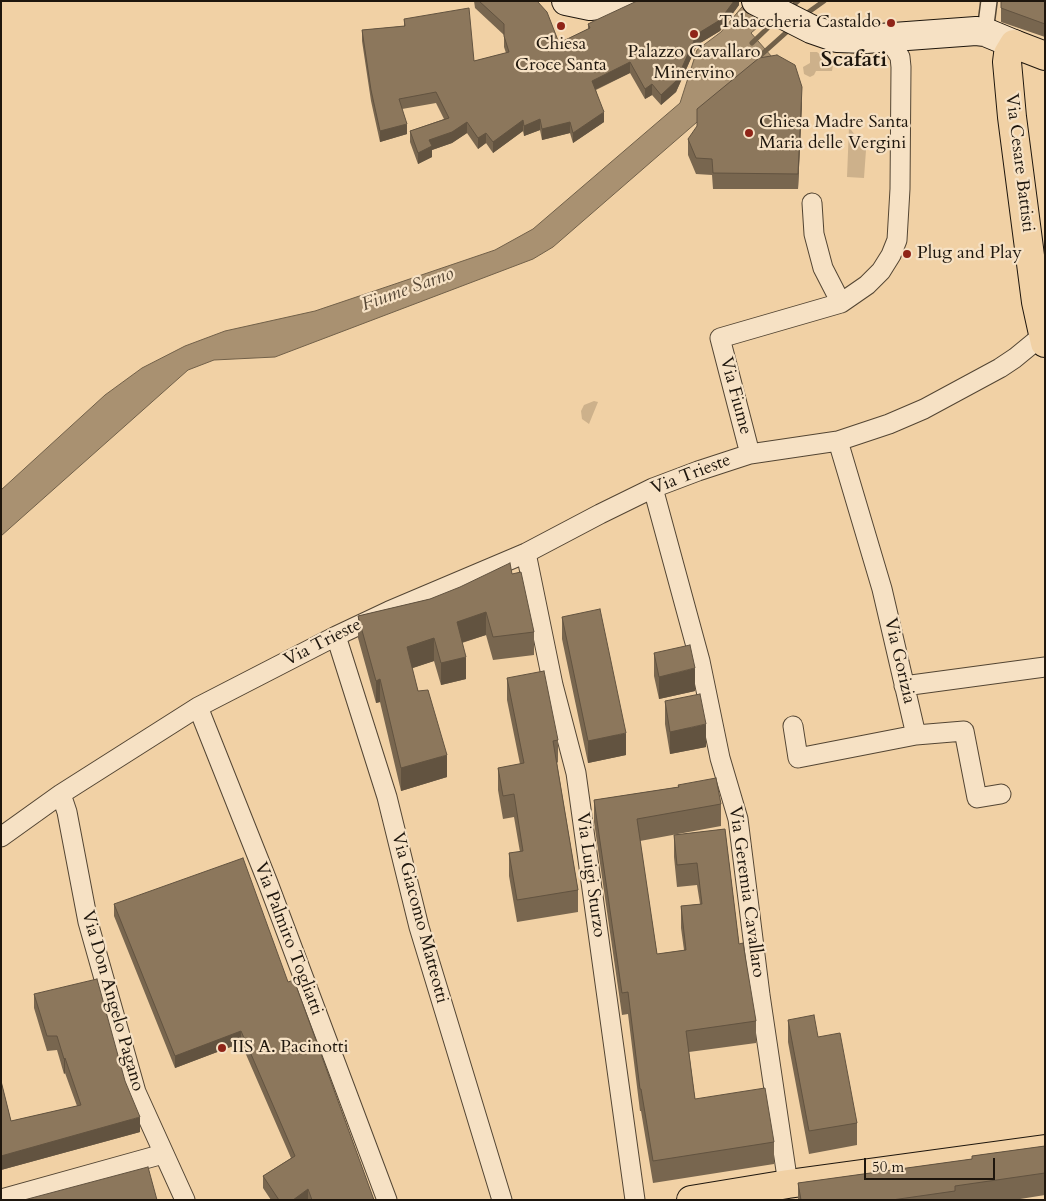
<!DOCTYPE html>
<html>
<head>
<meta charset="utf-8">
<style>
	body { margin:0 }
	#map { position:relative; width:1046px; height:1201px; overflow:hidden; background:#f1d1a5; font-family:Cardo,serif }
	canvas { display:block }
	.frame { position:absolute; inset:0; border:2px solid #1e160d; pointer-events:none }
	.scale { position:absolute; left:864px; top:1158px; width:131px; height:22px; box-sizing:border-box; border:2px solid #1e160d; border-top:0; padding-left:6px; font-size:15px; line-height:18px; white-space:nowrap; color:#1e160d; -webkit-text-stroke:4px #f6e1c4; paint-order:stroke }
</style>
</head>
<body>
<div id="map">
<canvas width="1046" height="1201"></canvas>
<div class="frame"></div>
<div class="scale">50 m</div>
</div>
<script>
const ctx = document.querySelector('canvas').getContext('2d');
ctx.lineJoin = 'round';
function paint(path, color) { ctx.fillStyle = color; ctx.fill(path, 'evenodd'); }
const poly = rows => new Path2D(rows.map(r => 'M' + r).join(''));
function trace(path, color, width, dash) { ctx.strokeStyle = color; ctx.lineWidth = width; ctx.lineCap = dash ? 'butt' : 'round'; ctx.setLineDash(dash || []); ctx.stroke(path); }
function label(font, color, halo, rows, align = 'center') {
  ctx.font = font + ' Cardo,serif'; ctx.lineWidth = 4.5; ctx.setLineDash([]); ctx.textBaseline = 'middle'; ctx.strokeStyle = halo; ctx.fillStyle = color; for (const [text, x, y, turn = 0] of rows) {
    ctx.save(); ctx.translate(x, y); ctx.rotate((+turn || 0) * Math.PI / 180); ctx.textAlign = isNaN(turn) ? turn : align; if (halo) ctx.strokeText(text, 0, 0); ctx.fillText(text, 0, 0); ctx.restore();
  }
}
paint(poly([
	[810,52,817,52,833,65,832,71,816,71,814,75,810,77,804,74,803,67,810,63],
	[849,127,866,150,864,178,847,177],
	[594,401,598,402,589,424,582,419,581,411,584,405]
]), '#cdb18b');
const water = poly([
	[747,1,788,1,751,33,772,57,553,247,533,259,275,357,214,360,188,370,1,536,1,490,105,395,142,368,185,346,225,331,315,311,392,285,495,250,533,229,680,103,697,50,721,32,747,1]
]);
paint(water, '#a99171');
trace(water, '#716049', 1);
trace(poly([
	[789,9,798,1],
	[803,16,824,1],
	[752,43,775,21],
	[761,55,790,29]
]), '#716049', 5);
const pedestrian = poly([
	[985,32,989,1]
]);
const minor = poly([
	[812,203,814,234,823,268,841,303],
	[750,454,720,338,841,303,867,285,881,271,891,255,897,240,900,189,901,67,900,57,895,49,882,38],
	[653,488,700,661,720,758,738,819,760,995,788,1184],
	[526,553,553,685,576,773,635,1200],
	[336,636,387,797,419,927,502,1200],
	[904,686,1045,667],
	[198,707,268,883,387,1200],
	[793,726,798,758,916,735,882,589,838,441],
	[916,735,964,731,977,798,1001,794],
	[61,794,67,812,88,922,136,1092,185,1200],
	[1,837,61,794,198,707,336,636,389,611,526,553,600,514,653,488,698,471,750,454,838,441,889,424,924,409,1000,368,1015,358,1043,335],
	[1,1199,163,1154]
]);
const secondary = poly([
	[566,1,590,6,609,4,621,1],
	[756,1,811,29,837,38,866,39,976,31,985,32,1014,44]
]);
const primary = poly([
	[1045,56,1014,44,1008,54,1007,62,1012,117,1036,302,1045,343],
	[691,1200,788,1184,1045,1149]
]);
trace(pedestrian, '#534533', 18);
trace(minor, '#534533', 21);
trace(secondary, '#1e160d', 30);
trace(primary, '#1e160d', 30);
trace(pedestrian, '#f6e1c4', 15);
trace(minor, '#f6e1c4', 19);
trace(secondary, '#f6e1c4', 28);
trace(primary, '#f1d1a5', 28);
paint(poly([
	[474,1,537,1,559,43,588,29,588,24,739,1,739,5,720,31,697,45,676,92,661,105,652,95,645,99,630,73,596,90,604,122,573,143,570,133,542,140,540,130,524,136,523,131,493,153,486,143,478,149,467,133,452,143,432,150,432,157,418,164,410,142,410,131,444,119,436,103,402,109,407,134,380,142,371,101,362,41,362,30,404,26,404,19,474,61,506,53,504,47,504,35,475,8],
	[1045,1,1045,37,1001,22,1001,8],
	[802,102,798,189,713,189,712,175,696,174,688,155,688,139],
	[512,574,534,632,534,655,493,660,486,635,462,643,466,679,441,685,434,661,412,668,418,691,447,777,401,791,380,702,376,703,358,638,358,616,430,599],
	[562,617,626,755,588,763,562,639],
	[654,653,695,691,659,699,654,676],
	[507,678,558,740,558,762,557,763,578,890,578,912,517,922,509,876,509,853,520,852,514,817,503,819,498,790,498,768,520,764,507,700],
	[665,701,706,747,670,754,665,724],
	[678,785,721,804,721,826,640,841,657,954,684,950,681,928,681,906,700,904,697,885,677,887,674,857,674,835,725,829,739,944,756,1021,756,1043,689,1052,695,1099,774,1142,774,1164,653,1183,641,1111,640,1111,628,1014,622,1015,594,822,594,800,678,787],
	[114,904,288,982,374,1200,271,1200,263,1188,263,1176,291,1158,241,1043,175,1068,114,916],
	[34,994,140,1132,1,1170,1,1081,11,1121,77,1106,65,1073,64,1074,57,1050,47,1051,34,1008],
	[788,1020,818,1037,857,1123,857,1145,809,1154,788,1042],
	[1045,1146,1045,1195,1014,1200,798,1200,798,1183,972,1159,972,1156]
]), '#78664f');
paint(poly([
	[734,1,739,1,739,5,720,31,697,45,676,92,661,105,661,95,697,34],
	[630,62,630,73,592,91,592,81],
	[652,84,652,95,645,99,645,89],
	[802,87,802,102,798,189,798,174],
	[604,112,604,122,573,143,573,133],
	[540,119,540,130,524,136,524,126],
	[523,120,523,131,493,153,493,142],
	[467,122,467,133,452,143,432,150,432,157,418,164,418,153,429,140],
	[570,122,570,133,542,140,542,129],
	[407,124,407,134,380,142,380,131],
	[486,133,486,143,478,149,478,138],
	[486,612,486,635,457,644,457,622],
	[434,638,434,661,407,670,407,647],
	[466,657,466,679,441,685,441,663],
	[695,668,695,691,659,699,659,677],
	[380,679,380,702,376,703,376,681],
	[706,724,706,747,670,754,670,732],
	[626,733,626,755,588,763,588,741],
	[447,755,447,777,401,791,401,768],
	[241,1031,241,1043,175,1068,175,1056],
	[65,1058,65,1073,64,1074,64,1059],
	[140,1117,140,1132,1,1170,1,1156],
	[308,1189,308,1200,293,1200]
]), '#625340');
const building = poly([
	[479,1,537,1,547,12,559,43,590,28,588,24,594,21,637,1,734,1,720,20,697,34,676,81,661,95,652,84,645,89,630,62,592,81,604,112,573,133,570,122,542,129,540,119,524,126,523,120,493,142,486,133,478,138,467,122,452,132,429,140,432,146,418,153,410,131,449,118,436,92,399,99,407,124,380,131,371,90,362,30,405,26,404,19,469,8,474,61,509,52,504,36,504,24,479,1],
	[1001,1,1045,1,1045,24,1001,8,1001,1],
	[777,55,795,65,802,87,798,174,713,173,712,159,696,158,688,139,697,126,697,109,759,58,777,55],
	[510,563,512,574,521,572,534,632,493,637,486,612,457,622,466,657,441,663,434,638,407,647,418,691,428,690,447,755,401,768,380,679,376,681,358,616,430,599,460,587,510,563],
	[600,609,626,733,588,741,562,617,600,609],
	[690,645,695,668,659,677,654,653,690,645],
	[544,671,558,740,553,741,578,890,517,900,509,853,523,851,514,794,503,796,498,768,524,763,507,678,544,671],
	[700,694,706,724,670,732,665,701,700,694],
	[716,778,721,804,637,819,657,954,686,950,681,906,702,904,697,863,677,865,674,835,725,829,739,944,743,943,756,1021,686,1031,695,1099,765,1088,774,1142,653,1161,641,1089,640,1089,628,992,622,993,594,800,679,787,678,785,716,778],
	[243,858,288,982,294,980,374,1200,312,1200,308,1189,293,1200,279,1200,263,1176,295,1156,241,1031,175,1056,114,904,243,858],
	[97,979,125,1081,140,1117,1,1156,1,1081,11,1121,81,1105,65,1058,64,1059,57,1036,47,1036,34,994,97,979],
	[814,1015,818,1037,840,1033,857,1123,809,1131,788,1020,814,1015],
	[1045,1146,1045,1173,955,1186,955,1191,892,1200,801,1200,798,1183,972,1159,972,1156,1045,1146],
	[148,1167,157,1200,24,1200,148,1167]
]);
paint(building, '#8c775c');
trace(building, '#625340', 1);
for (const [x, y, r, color] of [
	[891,23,5,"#8f2418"],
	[561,26,5,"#8f2418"],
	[694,34,5,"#8f2418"],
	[749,133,5,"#8f2418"],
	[907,254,5,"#8f2418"],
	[222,1048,5,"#8f2418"]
]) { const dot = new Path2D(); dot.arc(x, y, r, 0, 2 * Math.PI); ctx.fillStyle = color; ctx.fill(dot); trace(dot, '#f6e1c4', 2); }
label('18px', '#1e160d', '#f6e1c4', [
	["Tabaccheria Castaldo",881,23,"right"],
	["Chiesa",561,45,"center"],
	["Croce Santa",561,66,"center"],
	["Palazzo Cavallaro",694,53,"center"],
	["Minervino",694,74,"center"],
	["Chiesa Madre Santa",759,123],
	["Maria delle Vergini",759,144],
	["Plug and Play",917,254],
	["IIS A. Pacinotti",232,1048]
], 'left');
label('18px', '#1e160d', '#f6e1c4', [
	["Via Cesare Battisti",1019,163,83],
	["Via Fiume",735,396,75],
	["Via Trieste",691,475,-21],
	["Via Trieste",323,643,-27],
	["Via Gorizia",899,661,77],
	["Via Luigi Sturzo",590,875,82],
	["Via Geremia Cavallaro",746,892,82],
	["Via Giacomo Matteotti",419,918,75],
	["Via Palmiro Togliatti",288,939,69],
	["Via Don Angelo Pagano",112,1001,74]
]);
label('italic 19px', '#564735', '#f6e1c4', [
	["Fiume Sarno",408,290,-20]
]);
label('bold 22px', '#1e160d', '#f6e1c4', [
	["Scafati",854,61]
]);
</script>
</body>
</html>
